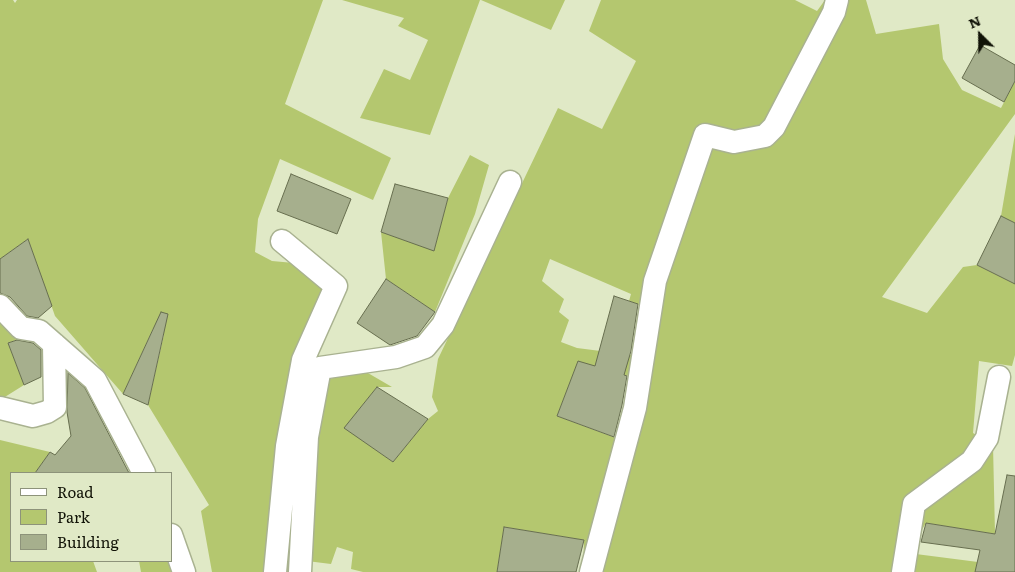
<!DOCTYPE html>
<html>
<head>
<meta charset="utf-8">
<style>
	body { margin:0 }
	#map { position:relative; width:1015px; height:572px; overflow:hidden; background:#e0e9c6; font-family:Literata,serif }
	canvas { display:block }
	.legend { position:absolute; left:10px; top:472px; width:162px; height:90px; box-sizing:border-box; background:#e0e9c6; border:1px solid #8d937a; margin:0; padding:6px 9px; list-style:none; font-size:15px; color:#111307 }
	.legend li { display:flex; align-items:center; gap:10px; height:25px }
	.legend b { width:25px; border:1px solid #8d937a }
	.north { position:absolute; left:955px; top:10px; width:50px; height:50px; -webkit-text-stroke:4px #e0e9c6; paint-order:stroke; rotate:337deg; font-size:14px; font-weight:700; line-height:20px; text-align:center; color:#111307 }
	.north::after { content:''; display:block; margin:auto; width:18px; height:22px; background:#111307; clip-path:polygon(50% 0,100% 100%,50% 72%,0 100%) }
</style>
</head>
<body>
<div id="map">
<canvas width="1015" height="572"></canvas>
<ul class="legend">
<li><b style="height:6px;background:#fff"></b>Road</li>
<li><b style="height:14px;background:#b4c76f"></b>Park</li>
<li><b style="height:14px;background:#a6af8d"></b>Building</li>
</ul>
<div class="north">N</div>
</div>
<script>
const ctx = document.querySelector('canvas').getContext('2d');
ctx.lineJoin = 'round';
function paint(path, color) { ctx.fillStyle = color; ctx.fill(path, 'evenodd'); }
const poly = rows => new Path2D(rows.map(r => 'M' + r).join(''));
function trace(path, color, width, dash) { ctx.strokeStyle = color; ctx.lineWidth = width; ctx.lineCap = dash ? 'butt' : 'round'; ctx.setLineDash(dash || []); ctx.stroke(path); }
paint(poly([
	[0,0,13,0,15,3,17,0,323,0,285,104,391,158,373,200,280,159,258,219,255,252,272,261,294,263,341,294,306,381,292,484,286,572,212,572,201,511,209,505,148,405,164,334,153,329,123,394,55,316,28,239,0,259],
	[342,0,480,0,430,135,360,118,384,69,410,80,428,40,398,26,404,18],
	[481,0,565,0,551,30],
	[601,0,795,0,817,11,825,0,866,0,876,34,939,24,943,59,962,90,1001,108,1015,81,1015,114,882,297,927,313,963,267,977,265,1013,283,1015,279,1015,355,1012,366,979,361,973,433,993,445,995,534,926,523,908,553,978,562,975,572,583,572,584,540,504,527,497,572,363,572,351,569,353,552,337,547,331,564,307,561,319,409,330,379,361,369,392,387,377,387,345,428,393,462,428,419,438,411,432,397,438,359,558,108,602,129,636,61,589,31],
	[550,259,631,294,629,301,643,306,632,347,632,355,577,348,561,342,569,320,559,312,564,299,542,281],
	[578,362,635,378,616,438,557,416],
	[1015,134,1015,223,1001,216],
	[470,155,489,165,475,214,435,312,386,279,381,232,434,250,448,198],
	[0,301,26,336,8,343,24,385,0,400],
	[0,440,50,452,35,473,11,473,11,561,93,561,97,572,0,572],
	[139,561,171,561,187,572,141,572]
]), '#b4c76f');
const building = poly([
	[980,45,1015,65,1015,81,1004,102,962,78,980,45],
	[291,174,351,199,337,234,277,211,291,174],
	[395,184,448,198,434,251,381,232,395,184],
	[1001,216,1015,223,1015,284,977,265,1001,216],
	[28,239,52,306,38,318,27,316,10,297,0,293,0,259,28,239],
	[386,279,435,312,417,336,390,345,357,323,386,279],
	[614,296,638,304,631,351,624,375,627,376,622,405,614,437,557,416,578,361,595,366,614,296],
	[161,312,168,314,148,405,123,394,161,312],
	[17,340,33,343,41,350,41,377,24,385,8,343,17,340],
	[68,373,85,388,129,473,35,473,50,452,55,455,71,436,67,412,68,373],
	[377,387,428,419,393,462,344,428,377,387],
	[1007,475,1015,476,1015,572,975,572,980,550,921,542,926,523,995,534,1007,475],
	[504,527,584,540,576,572,497,572,504,527]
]);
paint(building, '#a6af8d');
trace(building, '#676e4f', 1);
const minor = poly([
	[0,306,21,328,39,331,95,380,144,473],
	[0,408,33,416,47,412,55,407,54,344],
	[171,535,184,572],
	[275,572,287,446,303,360,336,286,282,241],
	[300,572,307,437,320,368,396,357,425,347,443,325,510,182],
	[591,572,635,408,655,281,705,135,734,142,765,136,774,127,834,12,837,0],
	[903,572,914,504,972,461,987,438,999,377]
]);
trace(minor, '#a9b290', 25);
trace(minor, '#fff', 22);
</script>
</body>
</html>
